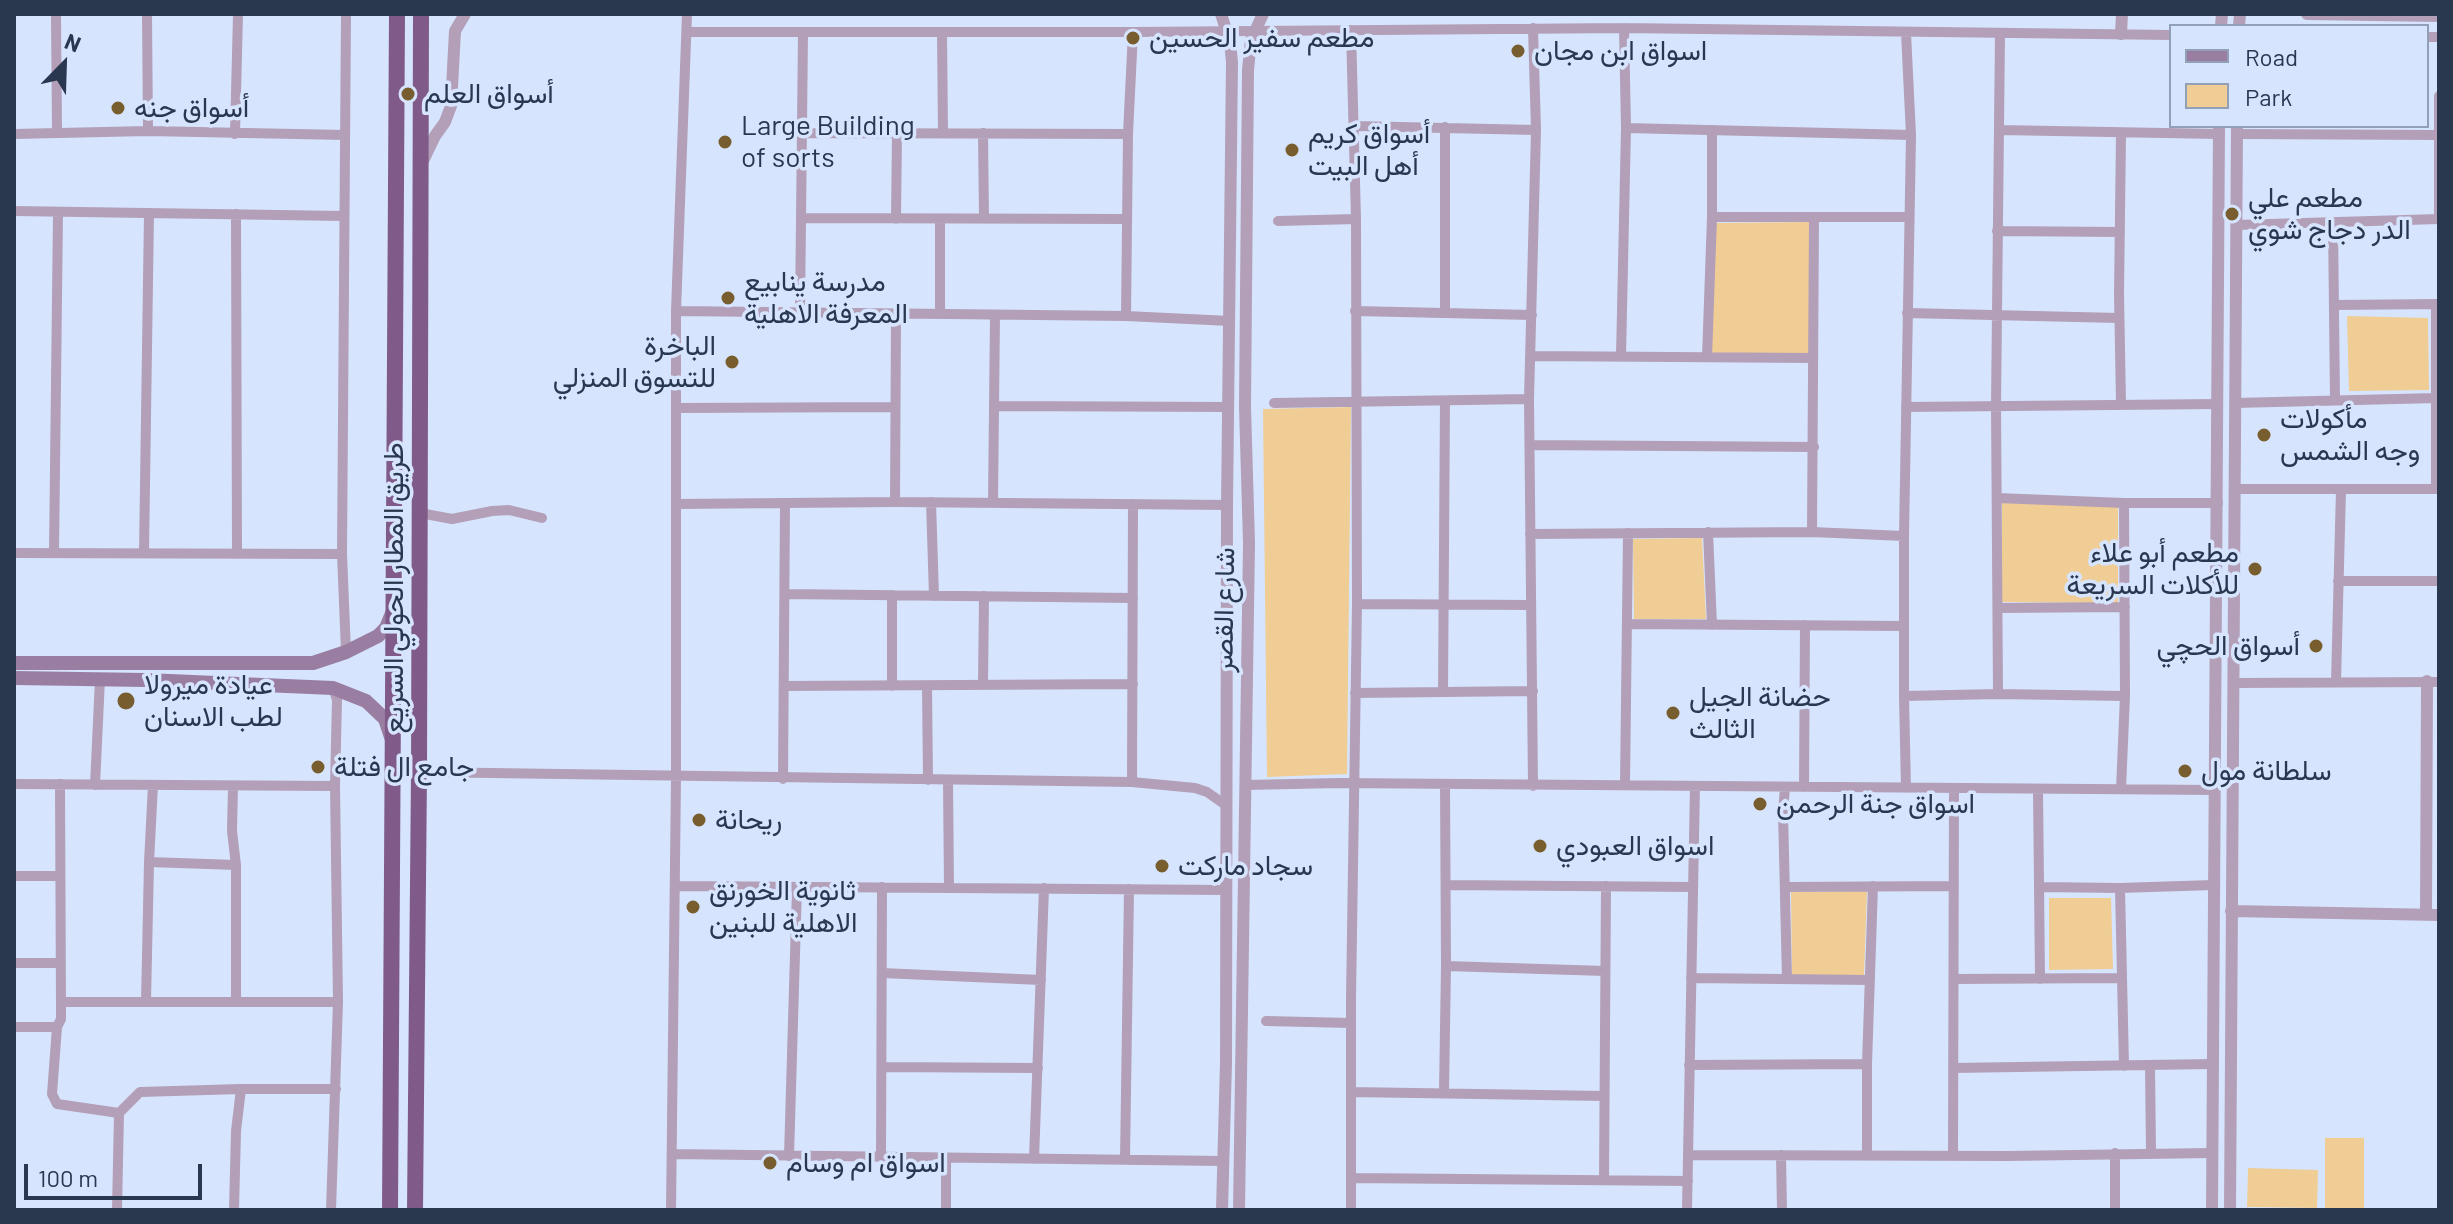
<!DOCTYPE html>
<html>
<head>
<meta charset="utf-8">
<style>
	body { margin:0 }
	#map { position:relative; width:2453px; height:1224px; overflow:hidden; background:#d6e5fd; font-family:Barlow,sans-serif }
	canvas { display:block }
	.frame { position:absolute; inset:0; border:16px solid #29384f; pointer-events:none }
	.legend { position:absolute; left:2169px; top:24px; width:260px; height:104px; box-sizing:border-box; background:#d6e5fd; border:2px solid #91a0b7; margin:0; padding:10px 14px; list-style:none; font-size:24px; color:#29384f }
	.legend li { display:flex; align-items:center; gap:16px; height:40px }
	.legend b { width:40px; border:2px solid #91a0b7 }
	.north { position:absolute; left:24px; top:24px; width:80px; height:80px; -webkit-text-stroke:6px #d6e5fd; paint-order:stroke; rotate:23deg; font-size:22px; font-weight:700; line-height:32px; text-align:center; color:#29384f }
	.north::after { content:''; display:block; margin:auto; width:28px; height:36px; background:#29384f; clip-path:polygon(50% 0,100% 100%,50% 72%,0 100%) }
	.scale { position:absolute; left:24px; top:1164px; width:178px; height:36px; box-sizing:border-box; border:4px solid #29384f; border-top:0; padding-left:10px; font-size:24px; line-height:28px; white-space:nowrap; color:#29384f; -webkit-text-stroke:6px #d6e5fd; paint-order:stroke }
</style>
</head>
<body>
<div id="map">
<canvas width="2453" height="1224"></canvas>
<div class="frame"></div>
<ul class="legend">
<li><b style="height:10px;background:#9a7ea2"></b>Road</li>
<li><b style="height:22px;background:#f0cd95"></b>Park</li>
</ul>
<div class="north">N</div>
<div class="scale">100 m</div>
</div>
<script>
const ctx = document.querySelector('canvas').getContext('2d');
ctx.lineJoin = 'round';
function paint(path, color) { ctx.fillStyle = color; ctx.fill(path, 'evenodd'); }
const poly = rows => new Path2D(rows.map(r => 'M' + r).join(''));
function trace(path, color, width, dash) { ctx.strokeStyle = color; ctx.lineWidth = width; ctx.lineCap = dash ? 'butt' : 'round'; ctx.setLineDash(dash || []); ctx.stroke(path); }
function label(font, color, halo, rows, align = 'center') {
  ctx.font = font + ' Barlow,Vazirmatn,sans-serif'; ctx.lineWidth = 7; ctx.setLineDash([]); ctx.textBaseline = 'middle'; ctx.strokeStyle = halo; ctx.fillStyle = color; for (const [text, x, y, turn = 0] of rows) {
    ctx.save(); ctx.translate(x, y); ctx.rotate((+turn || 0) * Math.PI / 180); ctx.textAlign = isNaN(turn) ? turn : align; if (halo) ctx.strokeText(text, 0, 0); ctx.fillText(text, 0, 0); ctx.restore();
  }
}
paint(poly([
	[1810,222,1811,355,1711,354,1716,223],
	[2347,316,2428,318,2429,390,2349,391],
	[1351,407,1347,774,1267,777,1263,409],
	[2002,503,2118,504,2118,603,2002,602],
	[1702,538,1706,619,1634,619,1633,539],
	[1867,891,1864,975,1792,975,1791,892],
	[2049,898,2111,898,2113,969,2049,970],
	[2325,1138,2364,1138,2364,1208,2325,1208],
	[2248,1168,2318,1170,2317,1208,2247,1207]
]), '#f0cd95');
trace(poly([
	[56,14,57,132],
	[147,14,148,131],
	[346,14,342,554,346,652],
	[1533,28,1536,130,1529,399,1533,786],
	[1351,30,1356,219,1357,604,1351,999,1351,1210],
	[687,32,1133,32,1624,28,2171,35],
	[942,32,943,133],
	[1906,33,1911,135,1904,536,1904,696,1906,788],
	[2427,37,2439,37],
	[1354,126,1536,130],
	[1626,128,1911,135],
	[2000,130,2219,134],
	[802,133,1128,134],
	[983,133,984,219],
	[2121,133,2119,294,2121,403],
	[14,134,148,131,345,135],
	[235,134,238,14],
	[2237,134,2439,135],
	[14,211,344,216],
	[236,214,237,554],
	[1712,217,1908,217],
	[801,218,1127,219],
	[896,219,897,133],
	[940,219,940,314],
	[2439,219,2439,96],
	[1278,221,1356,219],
	[2333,223,2335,400],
	[2236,225,2439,219],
	[1997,231,2120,232],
	[2334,305,2439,304],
	[676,311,1126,316,1230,321],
	[1355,311,1532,315],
	[1445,312,1445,127],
	[800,313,803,32],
	[1907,313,2119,318],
	[1126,316,1128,134,1133,32],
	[1531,356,1813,358],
	[1621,356,1626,128,1624,28],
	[1707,357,1712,217,1712,130],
	[1274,403,1529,399],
	[2235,403,2437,398],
	[995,406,1228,407],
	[1906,407,2218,404],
	[676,408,894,407],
	[1530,445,1814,447],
	[2235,489,2439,489],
	[2436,489,2436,304],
	[1997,498,2124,503,2218,503],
	[895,502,896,314],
	[931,502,934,596],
	[993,502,995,315],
	[676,504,895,502,1227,505],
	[420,513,452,519,492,511,509,510,542,518],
	[1708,532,1712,625],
	[1812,532,1814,218],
	[1530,534,1812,532,1904,536],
	[14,553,342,554],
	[54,553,58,213],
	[144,553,149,213],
	[2338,581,2439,581],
	[785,594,1133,598],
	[1357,604,1531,605],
	[1998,608,2125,607],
	[1627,624,1904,626],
	[2336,682,2341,489],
	[2234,683,2439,682],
	[983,685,984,596],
	[784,686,1133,684],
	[892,686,892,595],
	[927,686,928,780],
	[1443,692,1445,401],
	[1355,693,1533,691],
	[1998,694,1996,405,2000,33],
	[1904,696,1998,694,2125,696],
	[419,772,1132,782,1195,788,1207,792,1227,806],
	[783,779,785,504],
	[948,780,949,888],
	[1132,782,1133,504],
	[14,784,335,786],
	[60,784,61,1009,61,1019,57,1027,52,1094,57,1104,119,1113],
	[95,785,100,679],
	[1246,785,1339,783,2215,790],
	[1625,785,1628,533],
	[233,786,232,831,236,865,236,1001],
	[1785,787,1783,813,1787,979],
	[1804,787,1805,625],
	[2038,789,2040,979],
	[2121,789,2125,696,2124,503],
	[149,862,236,865],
	[14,876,59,876],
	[1446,885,1693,887],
	[675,886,1227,890],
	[1786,887,1954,886],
	[2039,887,2120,888,2213,885],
	[2120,888,2124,1066],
	[14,963,61,963],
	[1446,966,1605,971],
	[882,973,1041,980],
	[1691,978,1870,980],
	[1954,979,2122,978],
	[61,1002,338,1002],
	[146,1002,149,862,153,785],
	[1266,1021,1351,1023],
	[14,1027,57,1027],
	[1689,1065,1867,1064],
	[2150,1066,2151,1152],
	[882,1067,1038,1068],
	[1953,1068,2212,1064],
	[1351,1092,1604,1096],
	[1444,1092,1446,966,1445,784],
	[672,1154,1222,1161],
	[1688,1155,2008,1156,2211,1153],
	[1781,1155,1782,1210],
	[1867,1155,1867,1064,1873,886],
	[1953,1155,1954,788],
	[789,1156,797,887],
	[881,1157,882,887],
	[1034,1159,1044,888],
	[1125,1160,1129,889],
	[1352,1178,1688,1181],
	[1604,1180,1606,886],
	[117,1210,119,1113,140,1092,241,1089,336,1089],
	[234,1210,236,1131,241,1089],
	[331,1210,338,1002,335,786,337,700,333,688],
	[671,1210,676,777,676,311,687,14],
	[946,1210,946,1158],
	[1687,1210,1695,786],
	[2115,1210,2115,1153]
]), '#b39fb8', 10);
trace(poly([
	[1221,14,1230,42,1232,62,1227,505,1226,1063,1222,1210],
	[2307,14,2439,16],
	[2221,26,2222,14],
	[2239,26,2240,14],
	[2121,34,2122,14],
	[423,161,435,136,445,122,451,106,455,31,465,14],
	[2231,911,2439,915],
	[2426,914,2427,681],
	[1239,1210,1249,543,1245,407,1248,70,1251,40,1263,14],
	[2212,1210,2219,126],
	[2230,1210,2237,126]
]), '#b39fb8', 12);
trace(poly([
	[14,663,313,663,346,652,378,636,386,628,393,611],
	[14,678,146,680,333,688,366,701,385,719,391,737]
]), '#9a7ea2', 14);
trace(poly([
	[390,1210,397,14],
	[415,1210,419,772,421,14]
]), '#805b8a', 16);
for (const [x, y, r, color] of [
	[1133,38,8,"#785d2f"],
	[1518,51,8,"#785d2f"],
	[408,94,8,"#785d2f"],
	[118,108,8,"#785d2f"],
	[725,142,8,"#785d2f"],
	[1292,150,8,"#785d2f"],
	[2232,214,8,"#785d2f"],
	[728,298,8,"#785d2f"],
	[732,362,8,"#785d2f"],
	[2264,435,8,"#785d2f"],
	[2255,569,8,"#785d2f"],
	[2316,646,8,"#785d2f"],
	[126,701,10,"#785d2f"],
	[1673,713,8,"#785d2f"],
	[318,767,8,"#785d2f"],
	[2185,771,8,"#785d2f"],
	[1760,804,8,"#785d2f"],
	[699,820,8,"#785d2f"],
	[1540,846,8,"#785d2f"],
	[1162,866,8,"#785d2f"],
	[693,907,8,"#785d2f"],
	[770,1163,8,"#785d2f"]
]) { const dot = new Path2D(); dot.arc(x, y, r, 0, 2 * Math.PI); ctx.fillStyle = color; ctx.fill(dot); trace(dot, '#d6e5fd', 3); }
label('28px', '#29384f', '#d6e5fd', [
	["مطعم سفير الحسين",1149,38],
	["اسواق ابن مجان",1534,51],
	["أسواق العلم",424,94],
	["أسواق جنه",134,108],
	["Large Building",741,126],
	["of sorts",741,158],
	["أسواق كريم",1308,134],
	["أهل البيت",1308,166],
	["مطعم علي",2248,198],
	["الدر دجاج شوي",2248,230],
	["مدرسة ينابيع",744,282],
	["المعرفة الاهلية",744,314],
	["الباخرة",716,346,"right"],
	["للتسوق المنزلي",716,378,"right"],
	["مأكولات",2280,419],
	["وجه الشمس",2280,451],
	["مطعم أبو علاء",2239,553,"right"],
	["للأكلات السريعة",2239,585,"right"],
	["أسواق الحچي",2300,646,"right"],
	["عيادة ميرولا",144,685],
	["لطب الاسنان",144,717],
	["حضانة الجيل",1689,697],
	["الثالث",1689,729],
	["جامع ال فتلة",334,767],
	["سلطانة مول",2201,771],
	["اسواق جنة الرحمن",1776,804],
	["ريحانة",715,820],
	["اسواق العبودي",1556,846],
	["سجاد ماركت",1178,866],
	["ثانوية الخورنق",709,891],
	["الاهلية للبنين",709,923],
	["اسواق ام وسام",786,1163]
], 'left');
label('28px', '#29384f', '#d6e5fd', [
	["طريق المطار الحولي السريع",394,588,-90],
	["شارع القصر",1224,610,-89]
]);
</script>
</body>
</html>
